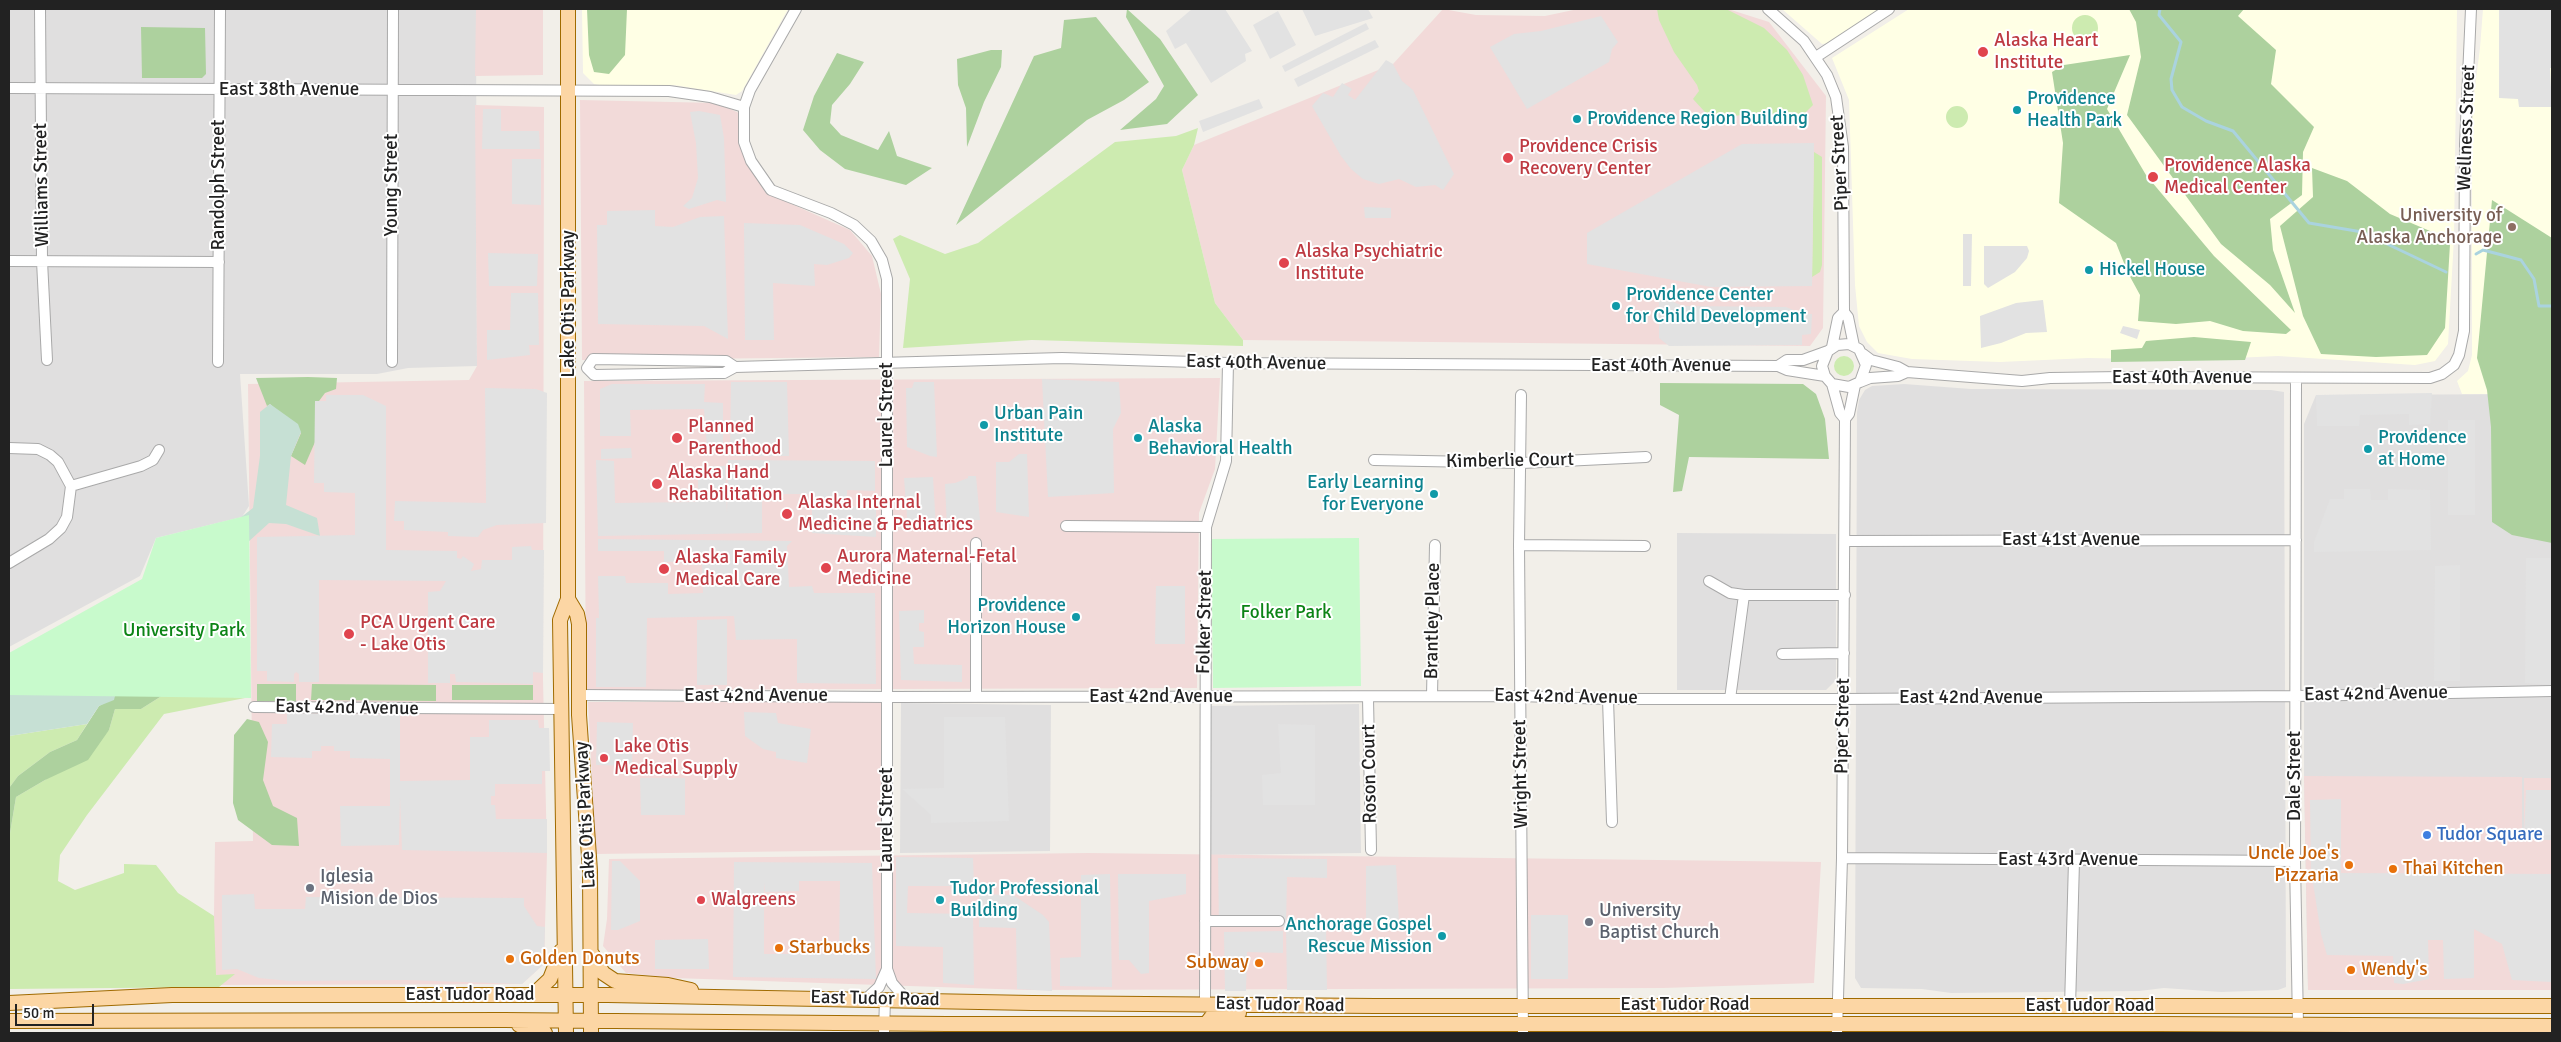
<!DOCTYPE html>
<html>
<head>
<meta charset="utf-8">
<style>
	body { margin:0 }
	#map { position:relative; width:2561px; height:1042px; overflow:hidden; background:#f2efe9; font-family:Signika,sans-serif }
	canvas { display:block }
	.frame { position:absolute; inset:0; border:10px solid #222; pointer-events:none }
	.scale { position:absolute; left:15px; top:1004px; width:79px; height:22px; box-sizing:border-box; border:2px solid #222; border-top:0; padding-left:6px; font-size:15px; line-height:18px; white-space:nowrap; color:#222; -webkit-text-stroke:4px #fff; paint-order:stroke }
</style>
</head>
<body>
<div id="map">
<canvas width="2561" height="1042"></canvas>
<div class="frame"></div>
<div class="scale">50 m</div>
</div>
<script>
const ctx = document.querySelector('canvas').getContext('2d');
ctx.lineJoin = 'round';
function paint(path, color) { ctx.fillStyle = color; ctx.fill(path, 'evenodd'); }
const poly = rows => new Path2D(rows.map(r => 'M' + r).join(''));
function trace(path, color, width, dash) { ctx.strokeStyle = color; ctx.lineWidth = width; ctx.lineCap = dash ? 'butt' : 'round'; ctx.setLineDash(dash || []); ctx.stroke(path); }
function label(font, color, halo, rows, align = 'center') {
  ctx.font = font + ' Signika,sans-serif'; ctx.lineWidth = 4; ctx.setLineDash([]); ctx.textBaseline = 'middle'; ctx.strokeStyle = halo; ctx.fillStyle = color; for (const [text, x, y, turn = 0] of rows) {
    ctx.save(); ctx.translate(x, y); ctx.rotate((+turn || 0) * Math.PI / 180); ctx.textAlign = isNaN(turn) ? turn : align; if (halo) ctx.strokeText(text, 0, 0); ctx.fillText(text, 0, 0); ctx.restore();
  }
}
paint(poly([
	[9,9,476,9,477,366,408,368,377,374,240,374,249,506,242,517,156,538,140,576,9,647],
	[1904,384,1971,389,2271,390,2284,392,2286,987,2278,990,2221,992,2164,988,2139,991,1951,993,1922,989,1861,988,1855,978,1857,412,1859,400,1865,390,1872,386],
	[2552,394,2552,990,2308,990,2304,776,2304,424,2316,395],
	[1677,533,1836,534,1836,680,1826,690,1677,690],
	[901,703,1051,705,1050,851,900,853],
	[1359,704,1361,853,1211,855,1209,706]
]), '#e0dfdf');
paint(poly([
	[476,9,543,9,543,75,475,76],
	[1443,9,1476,15,1545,16,1578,9,1728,9,1769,22,1826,96,1823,328,1810,346,1243,340,1215,303,1182,170,1194,145,1393,64],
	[580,100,717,103,739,113,742,152,760,181,787,202,850,230,872,256,881,294,879,357,582,360],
	[475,105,544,107,543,680,547,853,544,964,522,984,213,985,215,842,253,841,248,384,469,380,477,366],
	[1220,378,1215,469,1199,513,1197,688,586,690,584,381],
	[588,702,882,702,883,850,596,854],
	[2304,776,2522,777,2522,840,2552,840,2552,990,2308,990],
	[2524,778,2552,778,2552,835,2524,835],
	[1088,853,1821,862,1814,983,1663,988,1027,990,674,978,626,973,603,946,607,919,609,859]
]), '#f2dad9');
paint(poly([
	[582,9,788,9,742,91,736,95,674,85,610,87,594,84,583,73],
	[1782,9,1883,9,1829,43,1822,44],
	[1909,9,2457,9,2454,238,2448,344,2435,361,2415,365,2278,356,2191,360,2088,358,2000,362,1912,359,1878,353,1867,342,1859,326,1855,285,1849,100,1832,58],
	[2483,9,2552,9,2552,394,2462,394,2457,381,2468,371,2472,355,2472,110,2480,48]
]), '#ffffe5');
paint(poly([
	[1657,9,1726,9,1764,28,1787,50,1803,75,1813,105,1802,116,1752,113,1735,116,1716,124,1693,99,1699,91,1697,85,1674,52,1659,20],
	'2072 28a13 13 0 1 1 26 0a13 13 0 1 1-26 0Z',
	'1946 117a11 11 0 1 1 22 0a11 11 0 1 1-22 0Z',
	[1198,128,1194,145,1182,170,1215,303,1243,340,1243,346,1032,340,903,348,910,279,893,239,900,235,945,254,978,243,1115,142,1176,136],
	[1814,152,1822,157,1822,265,1820,272,1812,277],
	'1834 366a10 10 0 1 1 20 0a10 10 0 1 1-20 0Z',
	[168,692,245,698,164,714,87,815,60,855,58,881,75,890,124,873,124,864,156,865,178,893,214,916,216,975,235,974,219,987,9,989,9,839,16,797,45,780,109,730,115,709,141,709],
	[87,724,77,740,50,752,18,776,9,788,9,736]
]), '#cdebb0');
paint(poly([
	[587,9,627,9,625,55,609,74,594,72,589,55],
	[1127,9,1160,39,1198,95,1167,124,1120,130,1156,99,1164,86,1126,17],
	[2129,9,2244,9,2238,16,2276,50,2271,84,2314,127,2303,152,2302,195,2270,219,2273,250,2295,313,2270,285,2221,244,2127,115,2141,57,2136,22],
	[1096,17,1149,82,1124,100,1087,120,956,225,1034,56,1061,48,1064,20],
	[141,27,205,28,206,74,202,78,142,78],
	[991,50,1002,50,1001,67,984,102,967,147,966,108,958,85,957,59],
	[837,53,864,62,850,84,832,105,830,123,841,135,878,150,889,131,897,156,932,168,906,185,845,169,820,150,803,130,814,96],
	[2130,55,2107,109,2146,175,2214,256,2291,330,2286,334,2243,331,2210,321,2176,324,2138,321,2140,295,2128,273,2116,243,2059,203,2063,143,2052,72,2064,65],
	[2312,168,2347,181,2390,214,2437,234,2450,244,2445,328,2427,355,2376,357,2321,354,2303,316,2280,226,2313,197],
	[2492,200,2552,238,2552,543,2512,535,2492,522,2491,427,2487,390,2477,358],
	[2194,337,2251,342,2245,360,2111,362,2111,350,2142,348,2146,341],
	[308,377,337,378,336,389,325,393,319,401,315,402,315,442,305,465,291,456,301,433,270,404,267,406,256,378],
	[1660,383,1803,384,1816,394,1825,419,1829,459,1689,457,1682,491,1673,492,1679,415,1660,405],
	[126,653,168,692,141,709,115,709,109,730,88,760,45,780,16,797,9,839,9,788,18,776,50,752,77,740,99,706,108,701],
	[257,684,296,684,296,701,257,701],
	[312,684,436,685,436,701,311,700],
	[452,685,533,685,533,700,452,700],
	[247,719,259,722,268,742,263,780,273,806,297,818,299,846,272,845,238,820,233,803,234,735],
	[2073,1032,2074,1033,1865,1033]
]), '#add19e');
paint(poly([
	[270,404,298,424,301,432,291,456,286,505,317,518,320,536,286,524,269,523,126,653,114,700,99,706,87,724,9,736,9,661,45,669,253,508,260,456,260,412]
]), '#c6e0d4');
paint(poly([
	[249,515,251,698,9,695,9,653,142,579,156,538],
	[1359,538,1361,686,1213,688,1211,539]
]), '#c8facc');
paint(poly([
	[1192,9,1225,9,1252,51,1245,54,1246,61,1211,83,1186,43,1175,49,1166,31],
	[1302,9,1368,9,1373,18,1315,36],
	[2499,9,2552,9,2552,68,2550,68,2552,107,2519,107,2518,99,2499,98],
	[1278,11,1296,45,1270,59,1253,25],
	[1601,16,1618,42,1612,49,1609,62,1527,109,1490,47,1514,34,1541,31],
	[1366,23,1369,29,1285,72,1282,66],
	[1375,40,1379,47,1298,87,1294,79],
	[1386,60,1393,64,1402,81,1413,90,1454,174,1443,190,1435,185,1416,187,1399,179,1379,184,1363,179,1351,169,1341,156,1312,106,1323,93,1333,97,1342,83,1352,89,1348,95,1355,100],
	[1259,99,1263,108,1203,132,1199,121],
	[483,109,501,109,501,131,539,131,540,149,482,149],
	[699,111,720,115,724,138,726,202,717,200,689,209,683,206,692,198,698,178,696,143,690,112],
	[1814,143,1812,286,1711,287,1587,264,1587,233,1742,144],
	[512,159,541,159,541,205,512,204],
	[1364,207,1391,208,1391,218,1365,218],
	[655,210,655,226,673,227,700,217,724,216,728,339,704,326,598,324,597,225,607,225,607,211],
	[744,223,800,225,844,244,853,253,849,258,827,265,814,264,815,286,773,283,774,340,745,340],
	[1963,234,1972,234,1971,286,1963,286],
	[1984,246,2027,246,2029,251,2027,258,2015,272,1988,288,1984,284],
	[488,253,538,254,537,286,489,286],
	[511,293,538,293,539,345,529,345,530,355,487,360,487,330,510,330],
	[1659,296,1683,306,1786,307,1803,314,1812,314,1811,334,1802,335,1802,345,1669,346,1659,338],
	[2043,300,2047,332,2026,333,2001,343,1981,348,1980,316,2016,303],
	[2123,326,2140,330,2137,339,2120,333],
	[1042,379,1119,382,1121,413,1113,429,1114,493,1048,497],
	[731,382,787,382,789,456,730,456],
	[914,382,934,382,937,457,930,456,907,447,906,388,912,388],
	[612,384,705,384,704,402,723,403,723,449,707,448,704,409,630,410,631,436,600,436,600,389],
	[485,388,536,389,547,393,546,523,497,525,483,530,478,537,448,536,448,532,404,530,404,521,394,521,395,501,486,503],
	[2432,393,2430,424,2409,425,2409,414,2360,415,2359,426,2317,426,2316,395],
	[326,395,363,395,386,406,386,550,457,551,457,558,461,559,463,556,474,564,471,571,481,569,482,560,512,560,512,547,531,546,532,550,544,550,543,673,533,672,533,684,456,682,455,674,450,674,450,683,428,683,428,592,440,591,446,581,319,580,319,682,299,682,299,674,296,672,294,674,294,682,267,681,267,671,257,671,257,537,355,535,355,493,324,492,324,483,314,483,315,401,326,401],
	[2448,420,2475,420,2475,515,2448,515],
	[631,448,632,458,601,459,601,449],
	[1019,454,1027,454,1029,517,996,512,996,462,1009,462],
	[596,460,614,461,615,503,698,502,698,466,725,466,727,513,728,460,875,461,875,491,847,490,847,507,876,508,876,537,812,533,812,494,762,494,762,533,598,536],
	[968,476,976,476,980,520,970,520,957,526,947,528,945,484,955,483,968,478],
	[933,477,936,528,908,529,904,478],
	[2344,489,2370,489,2371,500,2388,500,2388,489,2430,490,2431,550,2314,552,2314,542,2330,499,2344,499],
	[598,539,792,541,787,546,789,587,812,586,814,593,875,593,876,684,797,683,797,639,736,640,734,616,647,618,646,687,596,687,596,618,599,618,598,576,625,576,626,583,668,583,668,594,703,593,702,561,664,562,664,551,598,551],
	[2526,558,2552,558,2551,685,2525,683],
	[2460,565,2460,681,2434,681,2435,566],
	[1156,586,1185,586,1185,644,1155,644],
	[924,610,924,623,919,623,919,631,924,632,924,647,913,647,914,664,962,665,962,682,901,680,899,611],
	[727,619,727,685,697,685,697,620],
	[744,712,776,713,778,723,811,729,807,763,776,758,776,752,763,749,745,736],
	[287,713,400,715,400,781,470,780,470,737,489,737,489,720,538,720,539,728,549,728,550,771,542,771,542,784,495,784,495,796,491,796,491,805,495,805,496,819,547,819,547,853,402,850,400,797,399,845,341,846,340,806,390,806,390,759,350,758,350,751,334,751,334,746,321,746,321,751,312,751,312,758,271,757,272,724,287,724],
	[944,717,1005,717,1009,821,931,823,931,815,902,789,944,788],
	[597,722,633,723,632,766,596,765],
	[1278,724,1315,725,1315,805,1263,805,1262,775,1281,773],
	[640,778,685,778,685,815,641,815],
	[2526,790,2551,790,2552,835,2524,835],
	[2341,799,2341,873,2552,874,2552,982,2512,980,2502,944,2474,929,2474,978,2444,979,2443,940,2428,940,2429,979,2403,984,2394,983,2393,956,2327,955,2321,934,2311,870,2310,800],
	[896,857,973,858,974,886,908,886,907,913,973,914,974,985,943,983,943,947,896,946],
	[1218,858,1327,859,1327,878,1287,877,1286,927,1326,928,1327,990,1287,990,1286,927,1219,926],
	[612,861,620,861,640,881,640,921,618,930,611,930],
	[734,862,872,863,876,979,733,977],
	[799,881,840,881,839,954,764,954,764,883,765,892,799,891],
	[1396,865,1399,923,1366,922,1366,866],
	[1110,874,1112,987,1060,986,1060,958,1081,957,1081,875],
	[1118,874,1186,874,1186,894,1149,901,1149,973,1141,974,1129,960,1119,960],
	[254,894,255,909,305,909,306,897,524,898,524,906,537,926,545,927,544,964,522,984,406,980,290,981,259,978,237,969,222,970,222,895],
	[979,894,1013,895,1043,915,1049,922,1052,991,1017,989,1016,928,979,927],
	[1531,915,1568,915,1568,979,1531,979],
	[1283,931,1283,953,1247,952,1246,991,1225,991,1224,932],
	[708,939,709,969,655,969,655,940]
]), '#e2e2e2');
trace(poly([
	[2160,9,2159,15,2181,42,2171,79,2172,90,2182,107,2206,121,2233,131,2309,223,2362,232,2446,272],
	[2476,254,2483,250,2521,260,2534,279,2539,306,2552,306]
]), '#aad3df', 3);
const minor = poly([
	[40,9,42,261,47,360],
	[796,9,750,90,744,107,744,142,751,161,771,190,831,213,854,225,871,241,882,260,887,279,887,969,879,987,866,999],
	[1768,9,1804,41,1827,75,1836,97,1843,147,1844,312,1848,317,1854,346],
	[1816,57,1889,9],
	[9,88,669,91,710,97,744,107],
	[9,261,219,262],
	[1832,347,1838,318,1844,312],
	[1863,354,1871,360,1898,367,1907,372,2022,381,2050,378,2122,377,2430,378,2442,374,2454,365,2459,355,2464,331,2465,144,2471,9],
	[218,362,220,9],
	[392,362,393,9],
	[1778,366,1787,360,1803,360,1828,351],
	[587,368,594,375,715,373,724,373,735,367,1062,358,1228,363,1778,366,1787,370,1825,376],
	[587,368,593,359,726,361,735,367],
	[2296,378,2295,861,2298,1024],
	[1860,382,1870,378,1898,376,1907,372],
	[1832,384,1849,387,1860,382,1866,365,1859,349,1849,344,1837,345,1828,351,1822,366,1825,376,1832,384,1840,413,1845,419,1842,858,1837,1033],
	[1521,395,1519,545,1523,1033],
	[1845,419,1849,414,1855,385],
	[9,448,38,449,50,455,58,462,71,486,67,517,61,528,49,539,9,563],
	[1374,460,1522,463,1646,457],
	[71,486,141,466,153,460,159,450],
	[1066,526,1206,527],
	[1845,541,2296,540],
	[1519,545,1645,546],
	[1709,581,1730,593,1744,595,1845,595],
	[1782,654,1844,653],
	[579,695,888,697,1520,696,1608,699,1844,699,2296,696,2552,691],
	[976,696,976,543],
	[1432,696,1435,545],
	[1368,698,1371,850],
	[1608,699,1612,822],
	[1730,699,1744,595],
	[254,707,560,709],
	[1842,858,2295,861],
	[1205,921,1279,921],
	[887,969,892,983,907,1000],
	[1205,1004,1206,527,1226,461,1228,363],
	[2070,1007,2074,861],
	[884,1033,885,999]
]);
const major = poly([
	[568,9,568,599,577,614,579,624,579,715,590,871,591,1033],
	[592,954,603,973,615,981,668,985,691,990],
	[533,995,550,979,561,951],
	[9,1003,172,995,608,995,1032,1003,1375,1006,2552,1006],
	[9,1021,504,1020,947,1024,2159,1024,2552,1026],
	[1206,1024,1213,1015,1239,1013],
	[519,1025,545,1033],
	[566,1033,560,620,568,599]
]);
trace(minor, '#a9a9a9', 12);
trace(major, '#a06b00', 16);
trace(minor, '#fff', 10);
trace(major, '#fcd6a4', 14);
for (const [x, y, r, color] of [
	[1983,52,6,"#e0444e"],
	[2017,110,5,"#0f9aa8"],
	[1577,119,5,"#0f9aa8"],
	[1508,158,6,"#e0444e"],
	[2153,177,6,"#e0444e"],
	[2512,227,5,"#8d6e63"],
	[1284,263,6,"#e0444e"],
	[2089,270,5,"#0f9aa8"],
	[1616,306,5,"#0f9aa8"],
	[984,425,5,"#0f9aa8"],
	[677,438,6,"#e0444e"],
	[1138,438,5,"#0f9aa8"],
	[2368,449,5,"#0f9aa8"],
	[657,484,6,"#e0444e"],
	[1434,494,5,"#0f9aa8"],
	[787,514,6,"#e0444e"],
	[826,568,6,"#e0444e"],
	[664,569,6,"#e0444e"],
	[1076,617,5,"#0f9aa8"],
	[349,634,6,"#e0444e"],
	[604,758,5,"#e0444e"],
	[2427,835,5,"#3f7fe0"],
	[2349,865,5,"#e8710a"],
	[2393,869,5,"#e8710a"],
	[310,888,5,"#6b7280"],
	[701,900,5,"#e0444e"],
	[940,900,5,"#0f9aa8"],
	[1589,922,5,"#6b7280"],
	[1442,936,5,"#0f9aa8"],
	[779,948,5,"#e8710a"],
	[510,959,5,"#e8710a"],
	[1259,963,5,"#e8710a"],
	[2351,970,5,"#e8710a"]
]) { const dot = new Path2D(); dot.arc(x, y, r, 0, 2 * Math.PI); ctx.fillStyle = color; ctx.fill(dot); trace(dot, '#fff', 2); }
label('19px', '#be3a42', '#fff', [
	["Alaska Heart",1994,41],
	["Institute",1994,63],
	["Providence Crisis",1519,147],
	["Recovery Center",1519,169],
	["Providence Alaska",2164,166],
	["Medical Center",2164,188],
	["Alaska Psychiatric",1295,252],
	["Institute",1295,274],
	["Planned",688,427],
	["Parenthood",688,449],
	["Alaska Hand",668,473],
	["Rehabilitation",668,495],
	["Alaska Internal",798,503],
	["Medicine & Pediatrics",798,525],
	["Aurora Maternal-Fetal",837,557],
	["Medicine",837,579],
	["Alaska Family",675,558],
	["Medical Care",675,580],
	["PCA Urgent Care",360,623],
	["- Lake Otis",360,645],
	["Lake Otis",614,747],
	["Medical Supply",614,769],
	["Walgreens",711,900]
], 'left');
label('19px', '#222', '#fff', [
	["East 38th Avenue",289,90],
	["Wellness Street",2467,128,-88],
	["Piper Street",1840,163,-93],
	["Williams Street",42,185,-91],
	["Randolph Street",219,185,-90],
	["Young Street",392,185,-90],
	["Lake Otis Parkway",569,304,-90],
	["East 40th Avenue",1256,363,1],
	["East 40th Avenue",1661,366],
	["East 40th Avenue",2182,378],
	["Laurel Street",887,415,-90],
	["Kimberlie Court",1510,461,-1],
	["East 41st Avenue",2071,540],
	["Brantley Place",1433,621,-89],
	["Folker Street",1205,622,-89],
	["East 42nd Avenue",2376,694,-1],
	["East 42nd Avenue",756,696],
	["East 42nd Avenue",1161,697],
	["East 42nd Avenue",1566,697,1],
	["East 42nd Avenue",1971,698],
	["East 42nd Avenue",347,708,1],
	["Piper Street",1843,726,-89],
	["Roson Court",1370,774,-91],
	["Wright Street",1521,774,-91],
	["Dale Street",2295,776,-90],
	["Lake Otis Parkway",586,815,-93],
	["Laurel Street",887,820,-90],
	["East 43rd Avenue",2068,860],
	["East Tudor Road",470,995],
	["East Tudor Road",875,999,1],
	["East Tudor Road",1280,1005,1],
	["East Tudor Road",1685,1005],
	["East Tudor Road",2090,1006]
]);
label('19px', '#0d838f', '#fff', [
	["Providence",2027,99],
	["Health Park",2027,121],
	["Providence Region Building",1587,119],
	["Hickel House",2099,270],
	["Providence Center",1626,295],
	["for Child Development",1626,317],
	["Urban Pain",994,414],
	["Institute",994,436],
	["Alaska",1148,427],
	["Behavioral Health",1148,449],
	["Providence",2378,438],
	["at Home",2378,460],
	["Early Learning",1424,483,"right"],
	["for Everyone",1424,505,"right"],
	["Providence",1066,606,"right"],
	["Horizon House",1066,628,"right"],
	["Tudor Professional",950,889],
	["Building",950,911],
	["Anchorage Gospel",1432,925,"right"],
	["Rescue Mission",1432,947,"right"]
], 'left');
label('19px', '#785e54', '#fff', [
	["University of",2502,216],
	["Alaska Anchorage",2502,238]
], 'right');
label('19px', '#0c8416', '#fff', [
	["Folker Park",1286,613],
	["University Park",184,631]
]);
label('19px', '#366cbe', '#fff', [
	["Tudor Square",2437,835]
], 'left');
label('19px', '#c56008', '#fff', [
	["Uncle Joe's",2339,854,"right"],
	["Pizzaria",2339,876,"right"],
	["Thai Kitchen",2403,869],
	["Starbucks",789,948],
	["Golden Donuts",520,959],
	["Subway",1249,963,"right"],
	["Wendy's",2361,970]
], 'left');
label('19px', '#5b616d', '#fff', [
	["Iglesia",320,877],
	["Mision de Dios",320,899],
	["University",1599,911],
	["Baptist Church",1599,933]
], 'left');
</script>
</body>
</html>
